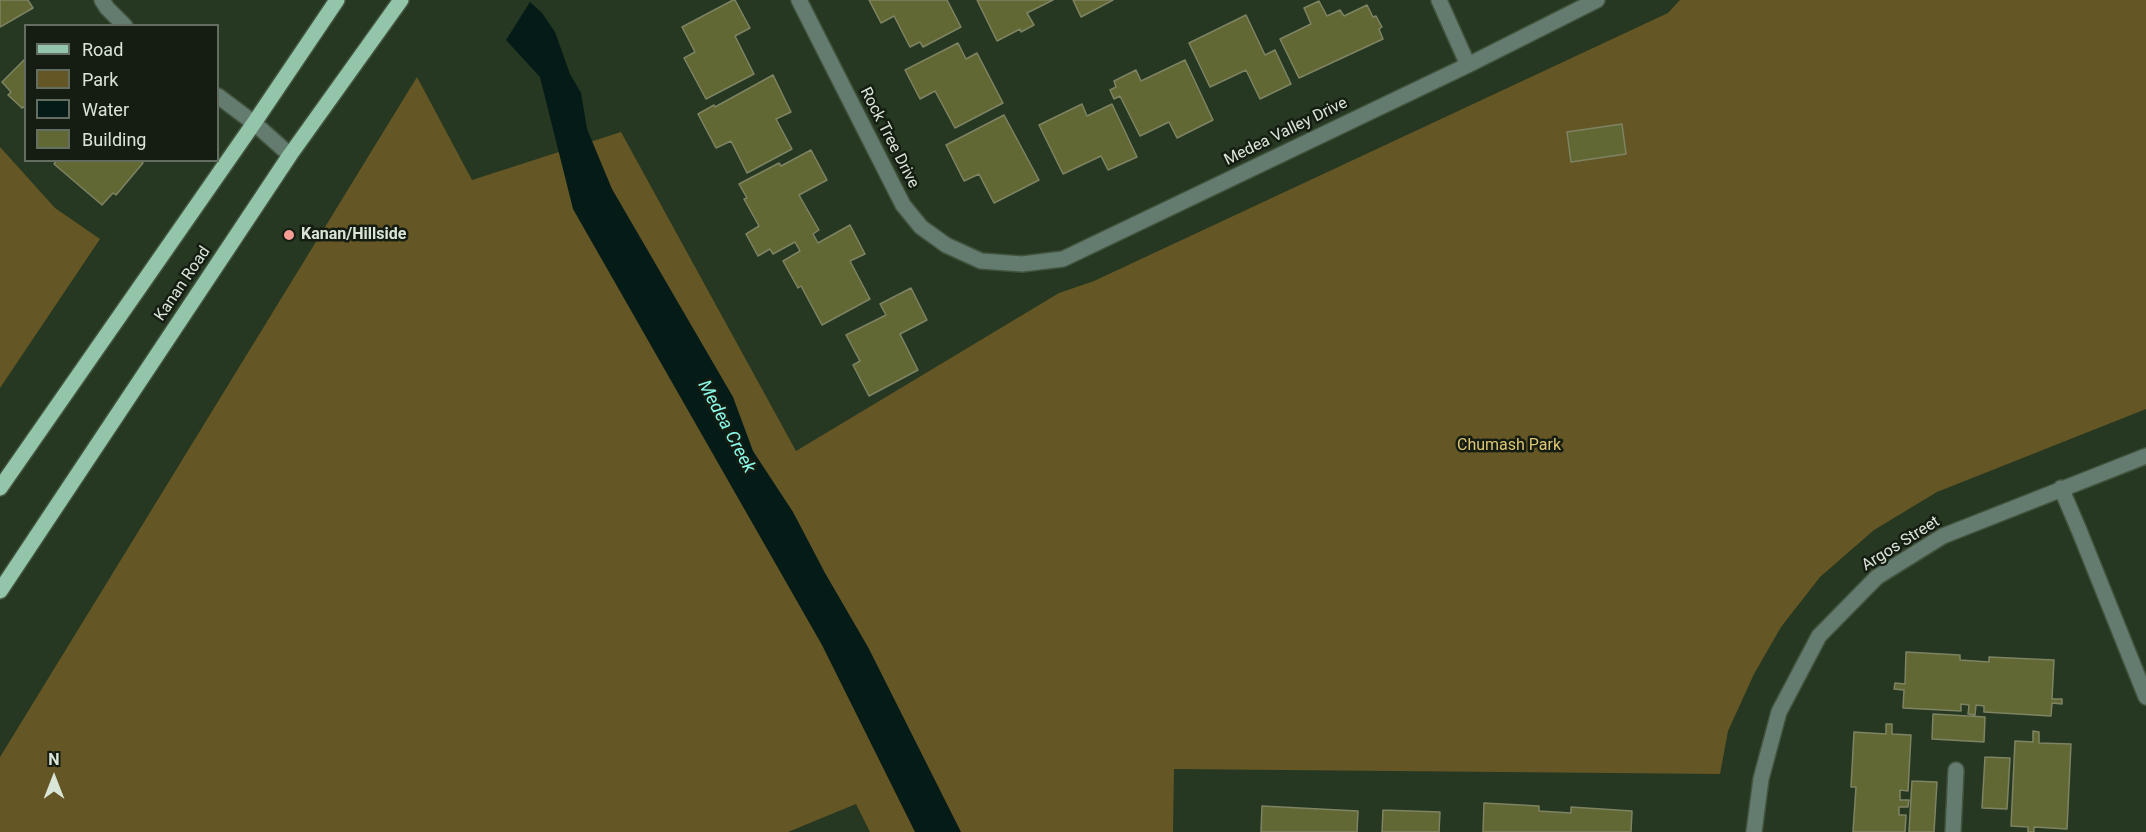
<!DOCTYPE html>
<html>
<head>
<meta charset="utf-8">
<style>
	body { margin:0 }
	#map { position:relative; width:2146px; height:832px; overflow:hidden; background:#263821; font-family:Roboto,sans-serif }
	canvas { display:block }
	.legend { position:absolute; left:24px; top:24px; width:195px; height:138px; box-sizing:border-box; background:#151d12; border:2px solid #636d60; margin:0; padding:8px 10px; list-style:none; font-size:18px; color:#d9e5d6 }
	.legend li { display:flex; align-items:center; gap:12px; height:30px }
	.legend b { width:30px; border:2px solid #636d60 }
	.north { position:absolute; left:24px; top:748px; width:60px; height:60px; -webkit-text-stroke:4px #151d12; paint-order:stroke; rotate:0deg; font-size:16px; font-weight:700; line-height:24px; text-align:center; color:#d9e5d6 }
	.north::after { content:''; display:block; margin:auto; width:21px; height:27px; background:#d9e5d6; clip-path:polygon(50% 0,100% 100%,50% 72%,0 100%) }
</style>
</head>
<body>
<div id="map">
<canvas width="2146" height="832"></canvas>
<ul class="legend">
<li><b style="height:8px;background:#93c5aa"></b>Road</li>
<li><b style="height:16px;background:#655625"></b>Park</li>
<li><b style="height:16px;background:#041b18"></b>Water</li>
<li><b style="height:16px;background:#616833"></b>Building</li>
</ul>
<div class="north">N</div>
</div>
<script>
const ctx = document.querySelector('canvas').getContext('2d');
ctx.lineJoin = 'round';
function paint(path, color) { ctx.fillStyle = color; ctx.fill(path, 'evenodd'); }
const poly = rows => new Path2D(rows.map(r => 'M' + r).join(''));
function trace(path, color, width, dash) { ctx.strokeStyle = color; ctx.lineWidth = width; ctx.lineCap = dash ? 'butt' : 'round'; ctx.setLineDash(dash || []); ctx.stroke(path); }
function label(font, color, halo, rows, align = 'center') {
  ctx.font = font + ' Roboto,sans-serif'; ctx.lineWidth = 5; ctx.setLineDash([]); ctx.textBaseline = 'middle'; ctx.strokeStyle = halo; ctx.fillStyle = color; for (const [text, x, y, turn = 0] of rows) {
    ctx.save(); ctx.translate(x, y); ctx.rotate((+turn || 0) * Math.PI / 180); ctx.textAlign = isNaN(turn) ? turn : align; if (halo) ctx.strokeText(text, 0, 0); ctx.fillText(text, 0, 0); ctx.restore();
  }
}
paint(poly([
	[1680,0,2146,0,2146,409,1937,492,1874,530,1820,577,1781,627,1754,674,1728,731,1720,774,1174,769,1173,832,870,832,856,804,788,832,0,832,0,757,417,77,472,180,621,132,796,451,1059,293,1094,281,1668,13],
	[0,147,55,208,100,239,0,388]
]), '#655625');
paint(poly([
	[530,2,542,13,555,32,570,74,581,93,587,129,612,189,733,397,753,451,793,512,825,573,868,647,961,832,915,832,822,645,573,209,540,77,506,40]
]), '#041b18');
const building = poly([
	[0,0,28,0,33,8,0,27,0,0],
	[733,0,735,0,750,28,735,36,754,74,706,99,684,58,695,52,682,27,733,0],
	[869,0,947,0,961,27,923,47,920,42,910,47,894,16,881,23,869,0],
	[977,0,1053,0,1027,13,1034,25,1021,32,1020,29,997,41,977,0],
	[1073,0,1113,0,1081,17,1073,0],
	[1319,1,1327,16,1340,10,1344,16,1367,5,1373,17,1376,16,1382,27,1379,29,1383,39,1299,78,1280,39,1311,24,1304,8,1319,1],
	[1246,15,1265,55,1275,50,1291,84,1260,99,1246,70,1210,87,1189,43,1246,15],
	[958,43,966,59,977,53,1003,103,955,128,935,91,920,99,905,70,958,43],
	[26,58,26,106,22,108,8,95,11,92,2,82,26,58],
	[1185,60,1213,120,1177,138,1169,122,1140,136,1120,96,1114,99,1110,90,1116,87,1114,81,1136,70,1141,81,1185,60],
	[773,75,791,112,776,119,792,149,747,173,731,141,716,148,698,114,714,105,715,107,773,75],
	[1082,104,1087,116,1112,104,1137,157,1108,170,1101,156,1063,174,1039,125,1082,104],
	[1004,115,1039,180,994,203,979,174,964,181,946,145,1004,115],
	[1622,124,1626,154,1571,162,1567,132,1622,124],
	[811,150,827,180,799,195,819,230,813,234,818,243,850,225,865,254,850,261,870,299,822,325,801,286,798,288,783,261,800,251,795,242,773,254,770,249,758,256,746,234,759,226,744,199,747,198,739,184,779,163,781,166,811,150],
	[57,160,140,160,143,163,116,195,113,193,102,205,54,164,57,160],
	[911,288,927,320,900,334,918,370,869,396,853,365,860,361,846,335,886,315,880,304,911,288],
	[1906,652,1960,655,1960,660,1989,662,1989,657,2054,660,2052,699,2062,699,2062,704,2052,703,2051,716,1984,712,1984,706,1976,705,1975,715,1968,714,1969,705,1961,704,1961,711,1903,708,1904,690,1894,689,1895,683,1905,684,1906,652],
	[1933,714,1985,717,1984,742,1932,739,1933,714],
	[1886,724,1892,724,1892,734,1911,735,1908,791,1900,790,1900,800,1909,800,1908,807,1899,807,1899,815,1906,815,1905,832,1853,832,1856,787,1851,787,1854,732,1886,734,1886,724],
	[2033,731,2039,732,2039,743,2071,744,2067,829,2034,827,2034,832,2028,832,2028,827,2011,826,2015,741,2033,742,2033,731],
	[1985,757,2010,758,2007,809,1982,808,1985,757],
	[1912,781,1937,782,1934,832,1909,832,1912,781],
	[1484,803,1539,806,1539,811,1571,813,1571,807,1632,811,1631,832,1483,832,1484,803],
	[1262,806,1358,811,1357,832,1261,832,1262,806],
	[1383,810,1440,812,1439,832,1382,832,1383,810]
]);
paint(building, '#616833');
trace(building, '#7e8363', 1.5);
const minor = poly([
	[102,0,107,8,125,26],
	[799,0,903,205,921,227,946,245,981,261,1022,264,1063,259,1468,65,1597,0],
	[1439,0,1468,65],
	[218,96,254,123,290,155],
	[2061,488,2079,530,2146,697],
	[1754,832,1761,779,1779,712,1819,636,1877,577,1943,536,2146,456],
	[1953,832,1956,770]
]);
const major = poly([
	[0,488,254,123,337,0],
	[0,591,290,155,401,0]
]);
trace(minor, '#43543e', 18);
trace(major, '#43543e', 18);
trace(minor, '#647c6f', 15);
trace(major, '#93c5aa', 15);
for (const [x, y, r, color] of [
	[289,235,6,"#f59c95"]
]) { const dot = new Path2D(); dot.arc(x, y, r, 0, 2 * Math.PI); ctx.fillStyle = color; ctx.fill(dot); trace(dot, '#151d12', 2); }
label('16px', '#d9e5d6', '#151d12', [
	["Medea Valley Drive",1286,132,-26],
	["Rock Tree Drive",889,138,63],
	["Kanan Road",183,284,-56],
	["Argos Street",1901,544,-32]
]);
label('bold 16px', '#d9e5d6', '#151d12', [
	["Kanan/Hillside",301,235]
], 'left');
label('16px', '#dec573', '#151d12', [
	["Chumash Park",1509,446]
]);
label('italic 18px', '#89f9e9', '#151d12', [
	["Medea Creek",726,427,62]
]);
</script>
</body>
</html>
